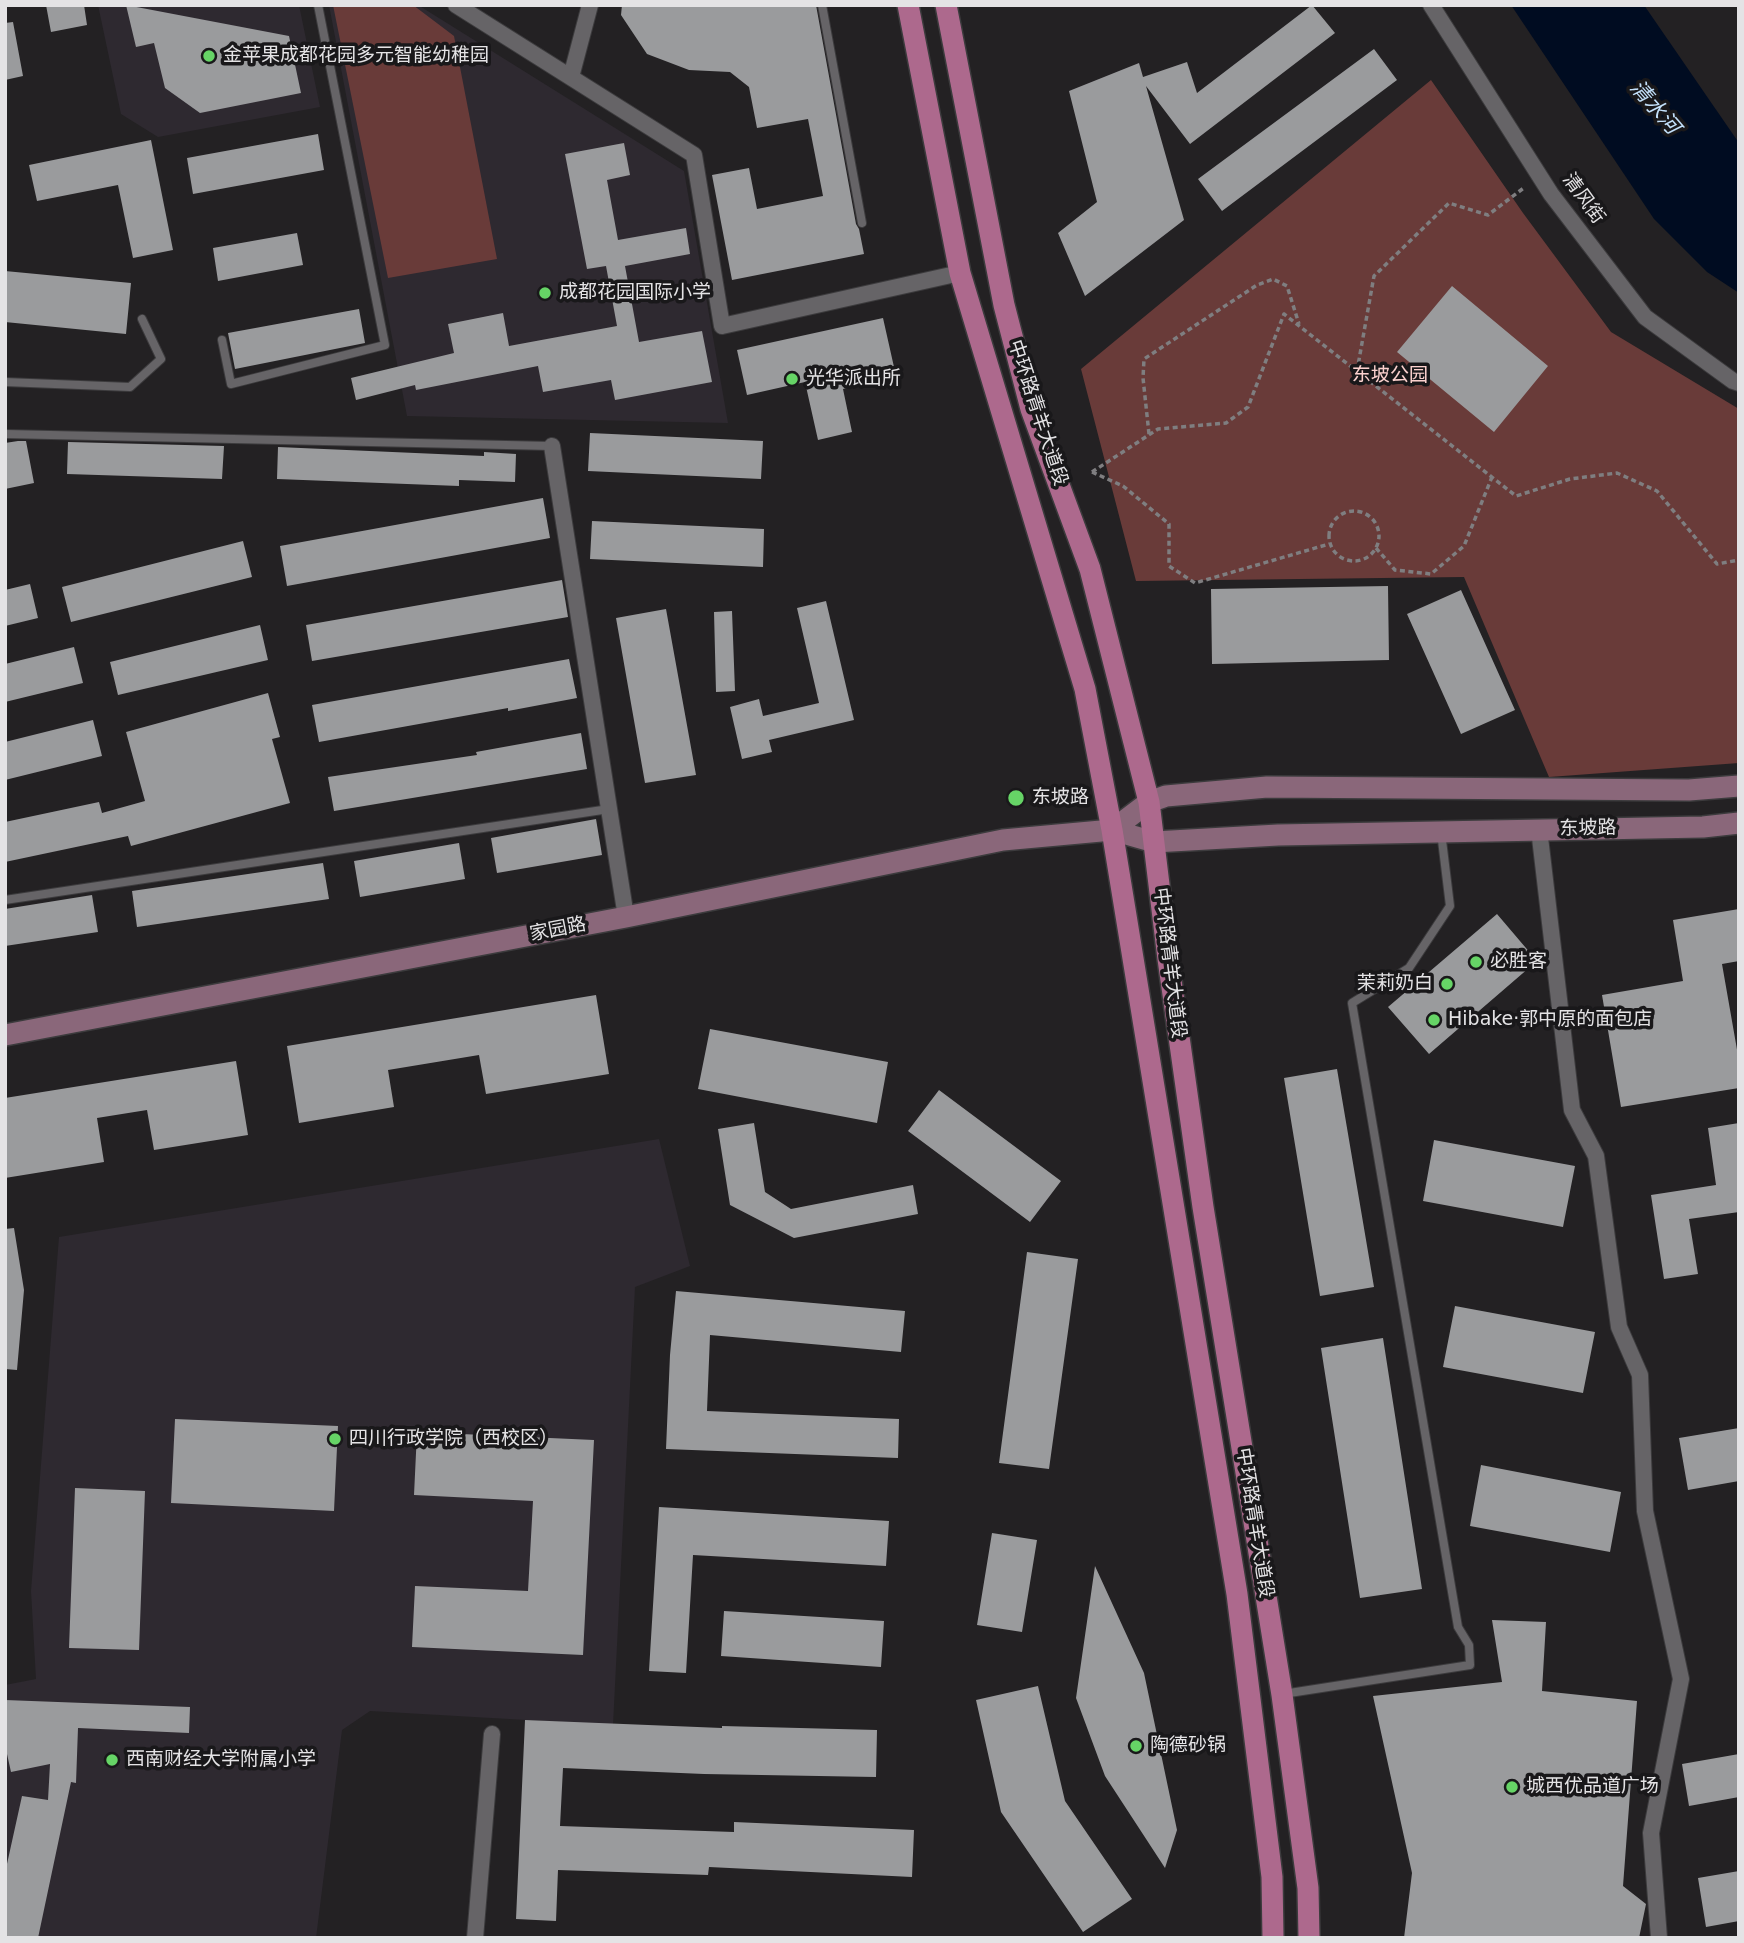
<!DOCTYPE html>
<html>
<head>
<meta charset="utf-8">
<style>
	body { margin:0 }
	#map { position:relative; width:1744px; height:1943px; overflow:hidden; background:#232123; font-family:"DejaVu Sans",sans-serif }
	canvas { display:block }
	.frame { position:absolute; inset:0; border:7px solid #e4e3e5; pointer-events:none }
</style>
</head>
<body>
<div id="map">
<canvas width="1744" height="1943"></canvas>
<div class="frame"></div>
</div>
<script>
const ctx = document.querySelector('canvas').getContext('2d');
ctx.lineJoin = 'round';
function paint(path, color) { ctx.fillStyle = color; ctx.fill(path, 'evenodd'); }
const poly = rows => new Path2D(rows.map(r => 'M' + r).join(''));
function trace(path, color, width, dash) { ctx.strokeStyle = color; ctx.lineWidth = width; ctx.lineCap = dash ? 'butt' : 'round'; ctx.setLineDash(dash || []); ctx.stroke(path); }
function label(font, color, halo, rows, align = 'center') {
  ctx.font = font + ' "DejaVu Sans","Noto Sans SC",sans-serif'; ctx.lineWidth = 7; ctx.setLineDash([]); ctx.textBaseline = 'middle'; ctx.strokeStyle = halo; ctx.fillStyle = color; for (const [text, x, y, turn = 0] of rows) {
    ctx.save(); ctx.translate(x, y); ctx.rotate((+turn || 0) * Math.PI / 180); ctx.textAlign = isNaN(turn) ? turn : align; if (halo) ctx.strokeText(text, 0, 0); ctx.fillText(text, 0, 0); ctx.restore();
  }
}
paint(poly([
	[98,5,299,5,320,107,158,137,121,114],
	[329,5,418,5,684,171,728,423,407,416],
	[659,1139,690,1266,635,1287,613,1725,370,1711,342,1730,316,1938,5,1938,5,1685,36,1679,31,1591,59,1237]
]), '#2e2930');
paint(poly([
	[333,5,413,5,454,36,497,259,388,278],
	[1431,80,1523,213,1611,332,1739,409,1739,763,1549,777,1464,577,1136,581,1081,369]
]), '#693b39');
paint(poly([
	[1511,5,1644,5,1739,143,1739,293,1707,272,1654,219]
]), '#000c21');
paint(poly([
	[46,5,84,5,87,25,51,32],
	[126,5,289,36,301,93,200,113,165,88,154,43,136,47],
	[622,5,816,5,856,224,859,229,864,254,732,280,712,175,749,168,757,209,823,196,808,119,757,128,749,87,730,72,689,70,647,54,621,15],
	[1312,5,1335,33,1190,144,1146,86,1184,220,1085,296,1058,233,1097,202,1069,91,1139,63,1143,77,1187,62,1197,93],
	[13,22,23,76,5,80,5,23],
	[1374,49,1397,80,1222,211,1198,179],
	[318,134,324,170,193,194,187,158],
	[151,140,173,250,133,258,118,185,37,201,29,165],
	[624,143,630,175,607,180,618,240,686,228,690,254,625,266,639,342,702,331,712,382,615,400,611,380,543,392,538,366,416,390,415,385,356,400,351,378,454,353,448,324,503,313,509,346,617,326,606,266,587,269,565,154],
	[297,233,303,265,218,281,213,248],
	[5,271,131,283,126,334,5,322],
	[1452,286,1548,366,1494,432,1397,352],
	[359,309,365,343,235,369,228,333],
	[883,318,896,376,843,389,852,432,818,440,805,382,747,395,737,350],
	[590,433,763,441,761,479,588,471],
	[18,441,26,441,34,483,5,489,5,443],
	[68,442,224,446,222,479,67,474],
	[278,447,484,456,484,452,516,454,515,482,459,480,459,486,277,479],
	[543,498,550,538,287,586,280,546],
	[592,521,764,529,763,567,590,559],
	[243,541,252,577,71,622,62,587],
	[562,580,568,617,312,661,306,625],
	[30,584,38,618,5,626,5,590],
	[1388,586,1389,660,1212,664,1211,589],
	[1461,590,1515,710,1461,734,1407,614],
	[826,601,854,720,769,740,772,752,742,759,730,707,759,699,763,716,819,703,797,608],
	[666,609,696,775,645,783,616,618],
	[732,611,735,691,716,692,714,612],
	[260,625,268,660,118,695,110,662],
	[74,647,83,683,5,702,5,664],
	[569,659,577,698,508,711,508,708,319,742,312,705],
	[268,693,280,737,272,739,290,803,131,846,128,836,5,862,5,822,99,802,102,813,145,801,126,732],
	[93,720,102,756,5,780,5,742],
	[581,733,587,769,334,811,328,777,477,755,476,752],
	[596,819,602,855,497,873,491,838],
	[459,843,465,879,360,897,354,861],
	[323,863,329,899,137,927,132,891],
	[92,895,98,932,5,946,5,909],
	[1739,909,1739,961,1722,964,1739,1061,1739,1088,1621,1107,1602,995,1683,981,1673,920],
	[1497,914,1537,961,1429,1054,1388,1007],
	[596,995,609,1074,486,1094,479,1055,388,1070,394,1107,299,1123,287,1046],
	[710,1029,888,1062,877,1123,698,1089],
	[236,1061,248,1135,154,1150,147,1110,97,1118,104,1162,5,1178,5,1098],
	[1337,1069,1374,1287,1320,1296,1284,1078],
	[939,1090,1061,1181,1030,1222,908,1131],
	[754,1123,765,1192,791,1209,913,1185,918,1214,794,1238,730,1205,718,1129],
	[1739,1123,1739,1212,1689,1219,1698,1274,1664,1279,1651,1195,1716,1185,1708,1128],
	[1434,1140,1575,1166,1563,1227,1423,1201],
	[14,1228,24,1290,17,1370,5,1369,5,1229],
	[1027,1252,1078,1259,1049,1469,999,1463],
	[676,1291,905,1311,901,1352,710,1335,707,1411,899,1419,898,1458,666,1449,670,1355],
	[1455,1306,1595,1332,1583,1393,1443,1367],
	[1383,1338,1422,1589,1360,1598,1321,1348],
	[175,1419,338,1426,334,1511,171,1503],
	[1739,1428,1739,1481,1688,1490,1679,1438],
	[417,1432,594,1440,583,1655,412,1647,415,1586,528,1591,533,1501,414,1495],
	[1481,1465,1621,1492,1610,1552,1470,1526],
	[75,1488,145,1491,139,1650,69,1648],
	[659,1507,889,1521,886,1566,693,1555,686,1673,649,1671],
	[992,1533,1037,1540,1022,1632,977,1625],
	[1095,1566,1144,1673,1177,1830,1165,1868,1105,1776,1076,1698],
	[724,1611,884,1621,881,1667,721,1656],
	[1492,1620,1546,1622,1542,1691,1637,1701,1623,1886,1646,1904,1639,1938,1404,1938,1412,1873,1373,1696,1502,1682],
	[1038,1686,1065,1801,1132,1899,1083,1932,1001,1812,976,1700],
	[5,1700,190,1707,189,1733,78,1728,76,1783,71,1782,38,1938,5,1938,5,1873,22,1796,48,1800,50,1764,11,1772,5,1745],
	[525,1720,722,1728,722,1726,877,1730,876,1777,704,1774,563,1768,560,1826,734,1832,734,1822,914,1830,912,1877,709,1867,708,1875,558,1870,556,1921,516,1919],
	[1739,1754,1739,1797,1689,1806,1682,1764],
	[1739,1871,1739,1921,1706,1927,1698,1878]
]), '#9a9b9d');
const lane = poly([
	[822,5,862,223],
	[222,340,231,384,385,345,318,5],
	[5,382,130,387,161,359,142,319],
	[5,434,552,446],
	[5,900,609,809],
	[1283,1694,1470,1665,1469,1645,1458,1627,1352,1003,1409,968,1450,906,1441,832]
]);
const street = poly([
	[456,5,694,155,722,326,960,273],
	[1431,5,1551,194,1645,317,1733,381,1739,383],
	[571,77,590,5],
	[552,446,626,917],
	[1539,829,1572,1110,1596,1156,1619,1327,1640,1375,1645,1511,1681,1679,1651,1833,1659,1938],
	[475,1938,492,1734]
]);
const secondary = poly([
	[1112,830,1149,802,1166,796,1267,787,1689,790,1739,786],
	[5,1035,626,917,1003,840,1112,830,1154,842,1278,835,1703,827,1739,823]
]);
const primary = poly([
	[908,5,960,273,1085,689,1112,830,1237,1594,1272,1877,1273,1938],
	[946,5,1004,305,1031,409,1090,569,1149,802,1168,959,1203,1207,1282,1695,1308,1888,1309,1938]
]);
trace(lane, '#3c3b3d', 10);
trace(street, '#3c3b3d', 18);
trace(secondary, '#3c3b3d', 24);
trace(primary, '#3c3b3d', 24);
trace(poly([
	[1357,371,1374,276,1449,203,1488,215,1525,187],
	[1149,434,1143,378,1144,359,1257,285,1273,279,1287,286,1299,324],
	[1092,472,1158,429,1226,423,1248,407,1284,314,1516,496,1570,479,1617,473,1657,491,1717,564,1739,560],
	[1092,472,1123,486,1169,524,1169,566,1195,583,1329,544],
	'1329 536a25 25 0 1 1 50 0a25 25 0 1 1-50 0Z',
	[1376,548,1395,570,1431,574,1464,546,1492,477]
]), '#7f7e80', 3.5, [5, 3.5]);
trace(lane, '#666467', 8);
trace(street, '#666467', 16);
trace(secondary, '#8a677a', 21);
trace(primary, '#ad698d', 21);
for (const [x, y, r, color] of [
	[209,56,7,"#66d466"],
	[545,293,7,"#66d466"],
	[792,379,7,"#66d466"],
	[1016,798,9,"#66d466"],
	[1476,962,7,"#66d466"],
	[1447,984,7,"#66d466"],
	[1434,1020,7,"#66d466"],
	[335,1439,7,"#66d466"],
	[1136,1746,7,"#66d466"],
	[112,1760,7,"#66d466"],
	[1512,1787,7,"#66d466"]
]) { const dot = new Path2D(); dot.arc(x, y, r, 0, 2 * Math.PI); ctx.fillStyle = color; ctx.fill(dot); trace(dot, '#19181a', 2.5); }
label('19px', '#e4e3e5', '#19181a', [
	["金苹果成都花园多元智能幼稚园",223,56],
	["成都花园国际小学",559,293],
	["光华派出所",806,379],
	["东坡路",1032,798],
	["必胜客",1490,962],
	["茉莉奶白",1433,984,"right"],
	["Hibake·郭中原的面包店",1448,1020],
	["四川行政学院（西校区）",349,1439],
	["陶德砂锅",1150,1746],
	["西南财经大学附属小学",126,1760],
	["城西优品道广场",1526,1787]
], 'left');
label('19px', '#e4e3e5', '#19181a', [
	["清风街",1583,199,54],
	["中环路青羊大道段",1037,413,72],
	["东坡路",1588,829,-1],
	["家园路",558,930,-11],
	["中环路青羊大道段",1169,963,83],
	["中环路青羊大道段",1254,1523,81]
]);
label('19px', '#fbd1ce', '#19181a', [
	["东坡公园",1390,376]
]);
label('italic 21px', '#c3e0fa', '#19181a', [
	["清水河",1654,108,49]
]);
</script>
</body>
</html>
